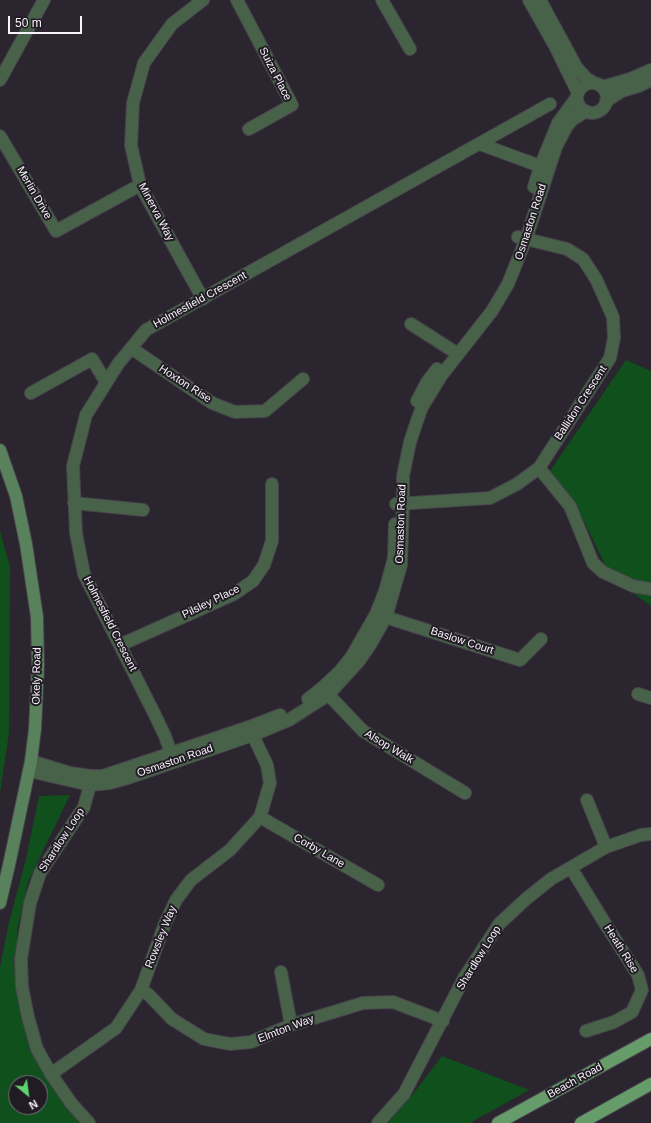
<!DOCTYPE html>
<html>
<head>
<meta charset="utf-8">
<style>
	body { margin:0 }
	#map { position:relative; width:651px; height:1123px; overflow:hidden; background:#2a252e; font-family:Arial,sans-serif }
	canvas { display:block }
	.north { position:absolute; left:8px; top:1075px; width:40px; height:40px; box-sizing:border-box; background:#211b24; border:1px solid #77717a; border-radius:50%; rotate:151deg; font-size:11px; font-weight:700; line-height:16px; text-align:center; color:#f7f3fa }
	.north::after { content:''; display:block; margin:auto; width:14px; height:18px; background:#5cd56d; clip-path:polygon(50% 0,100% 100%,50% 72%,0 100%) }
	.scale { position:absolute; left:8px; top:16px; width:74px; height:18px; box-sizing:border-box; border:2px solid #f7f3fa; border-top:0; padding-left:5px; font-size:12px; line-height:14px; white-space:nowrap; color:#f7f3fa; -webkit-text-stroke:3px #211b24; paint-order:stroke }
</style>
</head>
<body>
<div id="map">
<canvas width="651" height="1123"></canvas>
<div class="north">N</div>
<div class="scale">50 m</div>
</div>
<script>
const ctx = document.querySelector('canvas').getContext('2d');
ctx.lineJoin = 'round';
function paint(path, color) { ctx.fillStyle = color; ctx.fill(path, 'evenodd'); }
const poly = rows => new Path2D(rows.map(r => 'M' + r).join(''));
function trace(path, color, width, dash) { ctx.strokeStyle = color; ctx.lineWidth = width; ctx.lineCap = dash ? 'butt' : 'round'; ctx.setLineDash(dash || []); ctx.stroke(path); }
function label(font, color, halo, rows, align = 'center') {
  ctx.font = font + ' Arial,sans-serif'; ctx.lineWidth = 4; ctx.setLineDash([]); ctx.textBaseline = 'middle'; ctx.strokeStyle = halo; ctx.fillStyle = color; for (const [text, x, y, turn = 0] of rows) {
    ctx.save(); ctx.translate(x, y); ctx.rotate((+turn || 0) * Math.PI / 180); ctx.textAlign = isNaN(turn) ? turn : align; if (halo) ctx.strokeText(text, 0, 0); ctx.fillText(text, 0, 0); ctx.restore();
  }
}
paint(poly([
	[626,360,651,371,651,606,611,577,582,517,550,471],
	[0,531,10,567,9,733,0,793],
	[70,795,28,882,17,931,22,1014,61,1099,82,1123,0,1123,0,967,9,922,26,859,39,796],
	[16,1083,40,1083,40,1107,16,1107],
	[442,1056,529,1090,470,1123,385,1123,413,1094]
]), '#0f501c');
const minor = poly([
	[237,0,292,105,249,129],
	[382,0,410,49],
	[0,80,44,0],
	[0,136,56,231,140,185],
	[480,144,548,169],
	[203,299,140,185,131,145,133,103,144,63,172,24,203,0],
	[411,324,458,354],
	[131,348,212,403,235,412,265,411,303,379],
	[31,393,92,359,106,382],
	[539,468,570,506,593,563,603,572,633,586,651,589],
	[74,503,143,510],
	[396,504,490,498,517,484,539,468,610,358,614,338,613,317,596,279,583,259,567,249,518,237],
	[376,614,520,660,541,639],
	[120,645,234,594,253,581,264,565,272,541,272,484],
	[322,688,363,731,465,793],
	[638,694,651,698],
	[174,762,165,736,154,713,84,574,76,533,73,466,86,415,118,364,146,330,550,104],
	[587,800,606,847],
	[260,817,378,885],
	[571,868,606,925,638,975,642,990,632,1012,614,1022,586,1031],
	[281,972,291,1025],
	[141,990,148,994,172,1019,204,1039,230,1044,251,1042,291,1025,363,1003,393,1002,443,1021],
	[51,1074,116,1028,141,990,164,926,176,900,191,880,230,850,260,817,270,783,267,765,249,727],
	[89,1123,71,1103,51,1074,37,1049,28,1017,22,987,21,959,30,903,40,873,84,807,90,785,90,776],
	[378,1123,404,1094,464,978,499,924,526,899,551,879,606,847,641,835,651,834]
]);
const tertiary = poly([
	[529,0,555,46,578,93],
	[540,0,577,68,586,78,594,83],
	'577 98a15 15 0 1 1 30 0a15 15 0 1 1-30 0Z',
	[602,87,630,79,651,70],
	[606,101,622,91,639,86,651,80],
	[534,187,540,167,558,123,577,97],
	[417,401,427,382,437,369],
	[308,699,322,688,340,671,352,656,376,614,385,591,394,558,395,524],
	[31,761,70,773,90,776,103,776,249,727,280,715],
	[29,771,90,785,110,783,128,778,253,735,289,720,328,695,359,661,370,645,386,617,401,565,403,503,403,476,410,442,417,421,422,407,441,376,492,311,508,284,526,239,556,147,567,126,572,120,586,111]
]);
const secondary = poly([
	[0,450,16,496,26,544,37,617,38,665,35,729,31,761,9,865,0,903]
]);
const primary = poly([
	[498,1123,651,1039],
	[581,1123,651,1084]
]);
trace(minor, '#47424b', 14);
trace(tertiary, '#47424b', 14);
trace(secondary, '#47424b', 14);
trace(primary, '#47424b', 14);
trace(minor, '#48624a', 12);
trace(tertiary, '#48624a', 12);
trace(secondary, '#59825c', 12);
trace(primary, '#669c6a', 12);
label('11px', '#f7f3fa', '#211b24', [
	["Suiza Place",275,74,63],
	["Merlin Drive",34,193,60],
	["Minerva Way",156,212,62],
	["Osmaston Road",531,222,-72],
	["Holmesfield Crescent",200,300,-29],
	["Hoxton Rise",185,384,33],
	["Ballidon Crescent",581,403,-57],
	["Osmaston Road",401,524,-88],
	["Pilsley Place",211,602,-26],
	["Holmesfield Crescent",110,624,63],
	["Baslow Court",462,641,18],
	["Okely Road",37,676,-89],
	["Alsop Walk",389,747,31],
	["Osmaston Road",175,761,-19],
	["Shardlow Loop",62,840,-57],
	["Corby Lane",319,851,30],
	["Rowsley Way",161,937,-68],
	["Heath Rise",621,949,58],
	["Shardlow Loop",479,958,-58],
	["Elmton Way",286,1029,-21],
	["Beach Road",575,1081,-29]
]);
</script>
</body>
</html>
